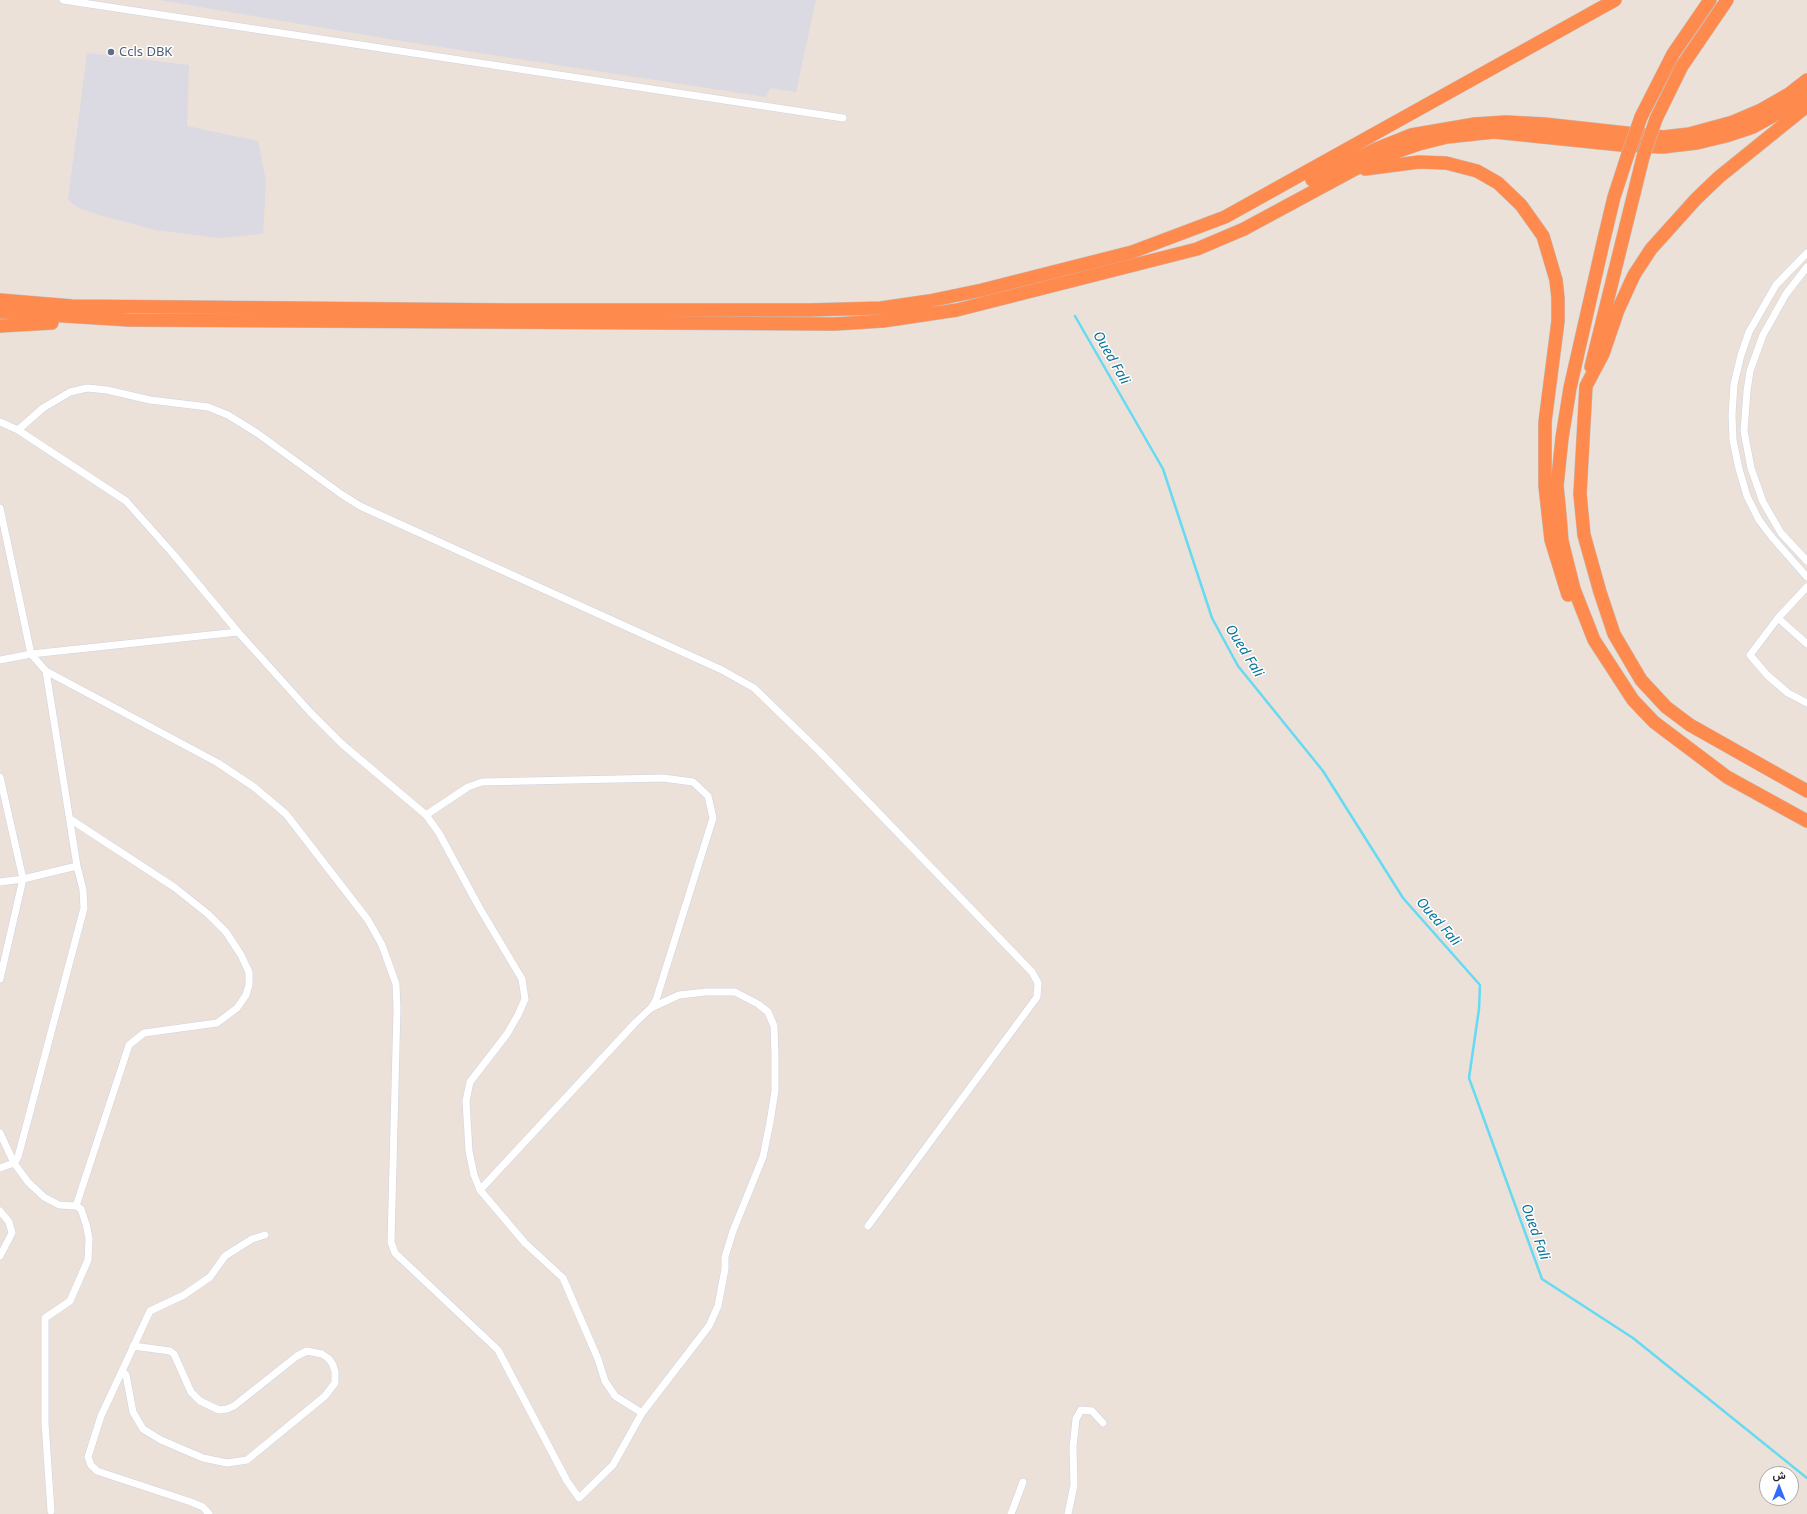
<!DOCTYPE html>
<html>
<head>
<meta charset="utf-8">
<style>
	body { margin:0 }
	#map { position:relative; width:1807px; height:1514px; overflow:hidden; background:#ebe1d8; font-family:"Noto Sans",Vazirmatn,sans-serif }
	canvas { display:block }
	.north { position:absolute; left:1759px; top:1466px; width:40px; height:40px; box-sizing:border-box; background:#fff; border:1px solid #a9a9a9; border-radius:50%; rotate:0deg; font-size:11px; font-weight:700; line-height:16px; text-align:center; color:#272727 }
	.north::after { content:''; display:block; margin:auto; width:14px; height:18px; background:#306aff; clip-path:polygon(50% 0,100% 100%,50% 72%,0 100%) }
</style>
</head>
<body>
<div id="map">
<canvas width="1807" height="1514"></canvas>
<div class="north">ش</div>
</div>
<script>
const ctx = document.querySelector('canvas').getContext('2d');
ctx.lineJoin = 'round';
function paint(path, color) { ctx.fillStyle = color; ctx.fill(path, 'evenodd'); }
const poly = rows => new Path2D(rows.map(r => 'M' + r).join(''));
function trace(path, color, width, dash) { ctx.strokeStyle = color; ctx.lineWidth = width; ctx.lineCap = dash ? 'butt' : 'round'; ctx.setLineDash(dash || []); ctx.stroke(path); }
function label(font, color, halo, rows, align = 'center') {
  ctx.font = font + ' "Noto Sans",sans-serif'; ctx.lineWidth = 3; ctx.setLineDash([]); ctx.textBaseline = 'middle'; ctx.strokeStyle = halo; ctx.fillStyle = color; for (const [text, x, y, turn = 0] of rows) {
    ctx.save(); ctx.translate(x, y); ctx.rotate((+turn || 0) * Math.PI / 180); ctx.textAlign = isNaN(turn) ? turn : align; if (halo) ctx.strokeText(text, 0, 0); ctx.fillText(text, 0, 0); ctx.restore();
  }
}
paint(poly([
	[159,0,816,0,796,92,770,88,766,97,389,39],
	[87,53,189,65,187,126,258,141,266,181,263,234,219,238,155,230,99,215,77,207,68,200]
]), '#dbd9e2');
trace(poly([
	[1075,316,1163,469,1212,618,1238,666,1323,771,1403,898,1480,985,1479,1009,1469,1078,1542,1279,1633,1338,1807,1478]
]), '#65daf2', 2.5);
const street = poly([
	[63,0,843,118],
	[1807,253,1776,285,1749,332,1741,355,1734,384,1732,415,1733,440,1739,469,1747,496,1759,520,1771,536,1807,577],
	[1807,267,1786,294,1763,335,1750,371,1747,391,1744,431,1751,468,1763,502,1781,533,1807,561],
	[0,422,18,430,126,501,174,555,238,632,310,712,342,744,426,815,439,833,479,907,522,979,525,999,518,1015,507,1034,470,1082,466,1101,469,1151,474,1175,480,1190,525,1243,563,1278,598,1359,605,1381,615,1396,642,1413,709,1326,718,1306,725,1269,725,1257,733,1231,763,1157,770,1122,775,1091,775,1056,774,1026,768,1012,758,1004,735,992,706,992,679,995,651,1008,635,1023,480,1190],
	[18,430,43,408,70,392,87,388,107,390,150,400,208,407,228,415,257,433,341,494,360,506,722,670,754,688,820,752,1032,972,1038,983,1037,997,868,1226],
	[0,508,31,654,46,671,77,866,83,890,84,908,18,1157,14,1163,28,1182,44,1197,59,1205,76,1206],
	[1807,587,1778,618,1750,655,1767,675,1788,693,1807,703],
	[1778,618,1807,644],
	[0,660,31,654,238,632],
	[46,671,218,763,254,787,286,814,368,920,382,945,396,984,397,1009,391,1242,395,1253,498,1350,567,1481,579,1498,613,1465,642,1413],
	[0,777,23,879,0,979],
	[426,815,468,787,482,782,663,778,693,782,708,796,713,818,656,1000,651,1008],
	[0,882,23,879,77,866],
	[0,1133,14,1163,0,1168],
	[0,1211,9,1222,12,1233,0,1256],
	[122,1371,126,1375,133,1412,143,1429,161,1440,203,1458,227,1463,247,1460,325,1396,335,1383,335,1372,333,1365,329,1359,322,1354,307,1351,297,1356,234,1406,227,1409,219,1410,200,1401,191,1392,174,1354,170,1351,133,1346],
	[51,1511,45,1423,45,1318,70,1301,88,1260,89,1238,86,1224,81,1209,76,1206,129,1045,144,1033,217,1023,237,1008,246,995,249,985,249,972,241,955,226,932,208,914,174,887,70,819],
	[209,1514,203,1507,191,1502,97,1471,91,1465,88,1457,101,1416,150,1311,184,1295,210,1277,225,1256,252,1239,265,1235],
	[1011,1514,1023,1482],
	[1068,1514,1074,1485,1073,1447,1076,1419,1081,1410,1092,1411,1103,1423]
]);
const highway = poly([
	[1807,106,1719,177,1696,199,1651,249,1634,275,1618,310,1603,354,1586,386,1580,494,1584,535,1600,592,1614,634,1641,680,1666,707,1690,725,1807,791],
	[1641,117,1673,54,1710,0],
	[1656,119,1682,66,1727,0],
	[1628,154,1614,197,1603,243,1570,388,1562,438,1557,486,1560,516,1562,541,1574,589,1594,640,1633,700,1654,722,1727,777,1807,821],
	[1365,169,1419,162,1446,163,1477,171,1498,183,1521,205,1543,236,1556,280,1558,298,1558,321,1545,422,1545,486,1551,540,1568,595],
	[1312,180,1376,149,1411,135,1475,124,1506,122,1544,124,1663,137,1689,134,1733,122,1761,110,1789,94,1807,80],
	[0,300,72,306,509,310,809,310,881,308,929,301,982,290,1132,252,1225,217,1615,0],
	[0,312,129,320,835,324,883,321,957,310,1197,249,1244,229,1370,161,1419,144,1447,137,1494,132,1621,145,1662,147,1697,143,1726,136,1753,127,1789,107,1807,94],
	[0,326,52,323],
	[1591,367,1643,157]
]);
trace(street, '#cdd3e1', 8);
trace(highway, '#c3c3c3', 14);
trace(street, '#fff', 7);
trace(highway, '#ff8a4e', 13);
const highwayBridge = poly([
	[1628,154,1641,117],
	[1643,157,1656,119]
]);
trace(highwayBridge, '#c3c3c3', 14, []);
trace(highwayBridge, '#ff8a4e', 13);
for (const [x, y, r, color] of [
	[111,52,4,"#5c6f8a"]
]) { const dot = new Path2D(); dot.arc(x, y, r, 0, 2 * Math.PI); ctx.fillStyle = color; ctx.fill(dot); trace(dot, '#fff', 1.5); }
label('13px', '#4e5e75', '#fff', [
	["Ccls DBK",119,52]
], 'left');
label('italic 14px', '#08759a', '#fff', [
	["Oued Fali",1111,358,60],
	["Oued Fali",1244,651,58],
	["Oued Fali",1438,922,49],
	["Oued Fali",1535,1232,70]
]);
</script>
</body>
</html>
